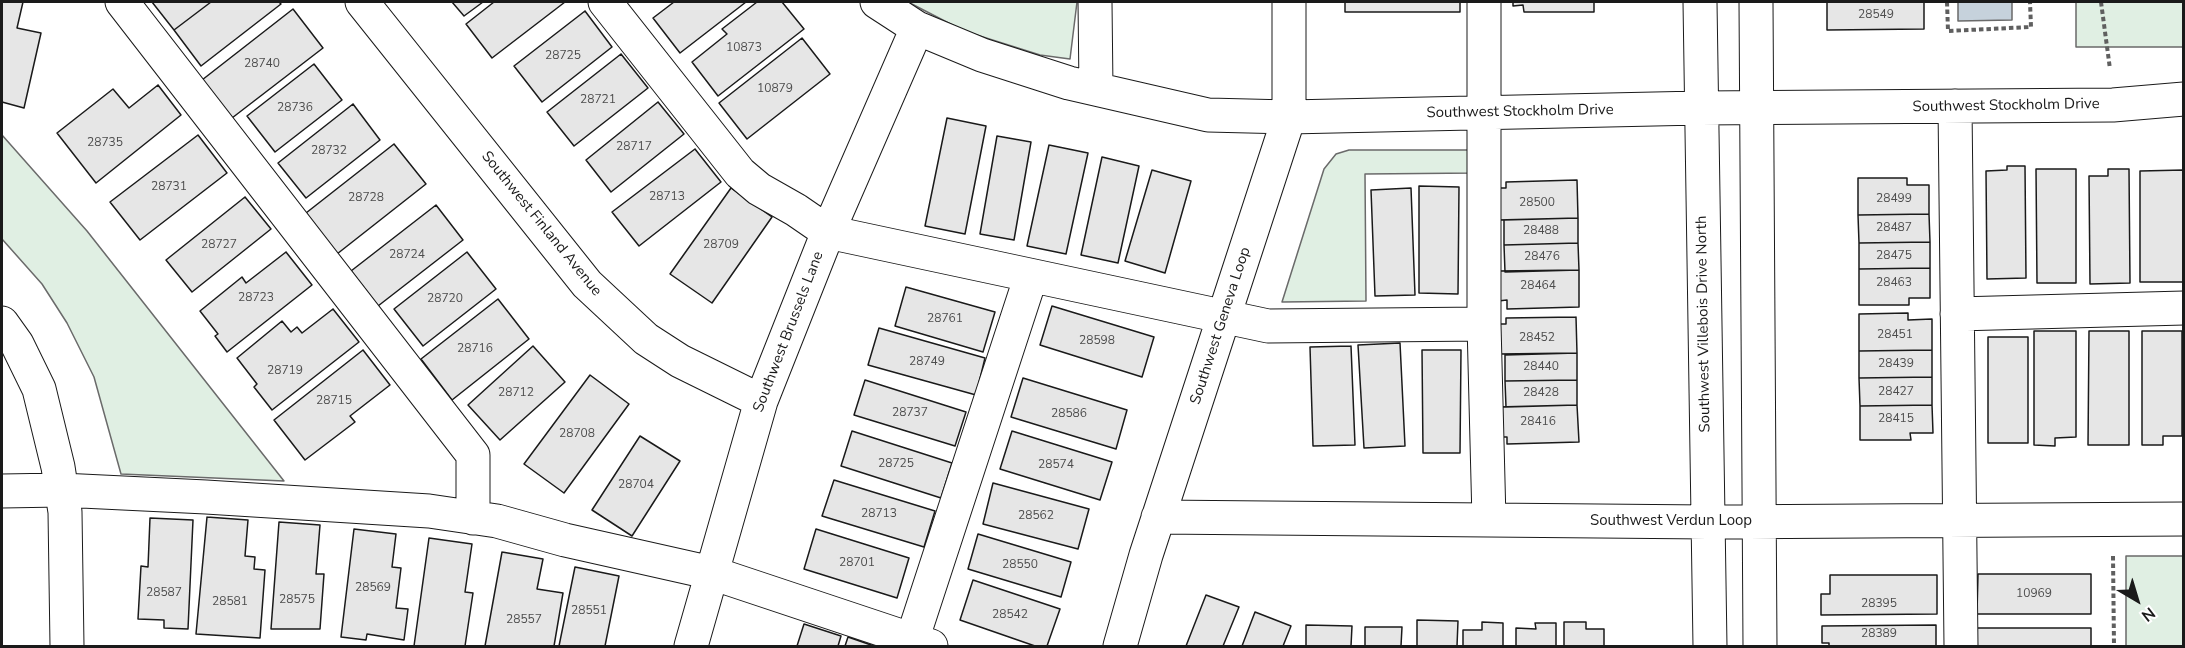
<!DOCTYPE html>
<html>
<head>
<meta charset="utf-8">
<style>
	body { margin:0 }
	#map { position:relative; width:2185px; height:648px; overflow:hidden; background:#fff; font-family:"Nunito Sans",sans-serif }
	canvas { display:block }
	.frame { position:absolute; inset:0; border:3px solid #1a1a1a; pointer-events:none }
	.north { position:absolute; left:2107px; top:570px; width:60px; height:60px; -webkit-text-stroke:4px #fff; paint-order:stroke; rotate:142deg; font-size:16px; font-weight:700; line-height:24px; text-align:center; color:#1a1a1a }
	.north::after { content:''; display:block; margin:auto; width:21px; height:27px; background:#1a1a1a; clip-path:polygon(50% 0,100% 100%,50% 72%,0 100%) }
</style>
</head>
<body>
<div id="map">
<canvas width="2185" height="648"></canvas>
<div class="frame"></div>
<div class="north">N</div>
</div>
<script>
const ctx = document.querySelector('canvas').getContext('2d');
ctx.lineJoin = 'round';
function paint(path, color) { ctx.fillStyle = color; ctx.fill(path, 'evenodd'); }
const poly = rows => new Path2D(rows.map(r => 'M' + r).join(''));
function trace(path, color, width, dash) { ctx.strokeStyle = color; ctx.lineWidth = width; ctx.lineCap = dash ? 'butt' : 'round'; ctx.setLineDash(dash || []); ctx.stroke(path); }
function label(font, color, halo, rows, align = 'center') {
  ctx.font = font + ' "Nunito Sans",sans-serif'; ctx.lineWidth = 4.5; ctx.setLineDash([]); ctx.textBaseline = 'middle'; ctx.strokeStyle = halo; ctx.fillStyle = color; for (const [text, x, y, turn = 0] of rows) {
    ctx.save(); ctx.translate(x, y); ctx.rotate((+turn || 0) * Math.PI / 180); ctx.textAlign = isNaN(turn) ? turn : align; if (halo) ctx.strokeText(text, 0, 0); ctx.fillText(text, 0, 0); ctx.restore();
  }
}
const green = poly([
	[908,2,1077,2,1070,59,1040,55,964,31,908,2],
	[2076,2,2183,2,2183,47,2076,47,2076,2],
	[2,135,87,231,284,481,121,474,94,377,67,323,42,284,2,239,2,135],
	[1349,150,1476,150,1476,173,1365,174,1366,301,1282,302,1324,169,1336,154,1349,150],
	[2126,556,2183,556,2183,646,2126,646,2126,556]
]);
paint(green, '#e0efe3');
trace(green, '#6a6a6a', 1.5);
const water = poly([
	[1958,2,2012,2,2012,20,1958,21,1958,2]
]);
paint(water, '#c6d2dc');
trace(water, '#6a6a6a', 1.5);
const building = poly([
	[2,2,23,2,17,28,41,33,24,108,2,102,2,2],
	[152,2,211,2,174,30,152,2],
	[211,2,279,2,281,4,201,66,174,30,211,2],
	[452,2,483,2,464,16,452,2],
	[494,2,565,2,492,58,466,24,494,2],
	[674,2,746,2,680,53,653,18,674,2],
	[757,2,782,2,804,29,718,96,692,62,727,34,722,29,757,2],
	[1345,2,1460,2,1460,12,1345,12,1345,2],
	[1513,2,1594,2,1594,12,1524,12,1523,5,1513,6,1513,2],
	[1827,2,1924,2,1924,29,1827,30,1827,2],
	[293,9,323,48,232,118,202,80,293,9],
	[585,11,612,47,542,102,514,66,585,11],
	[802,38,830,74,747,139,719,103,802,38],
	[621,54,648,88,574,146,547,112,621,54],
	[314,64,342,100,275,152,247,116,314,64],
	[158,85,181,115,96,183,57,133,113,89,129,108,158,85],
	[658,102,684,134,611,192,586,160,658,102],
	[353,104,380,140,306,198,278,163,353,104],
	[947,118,986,126,965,234,925,226,947,118],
	[198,135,227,173,140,240,110,202,198,135],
	[997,136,1031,142,1014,240,980,234,997,136],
	[394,144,426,184,337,254,306,213,394,144],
	[1049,145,1088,153,1066,254,1027,246,1049,145],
	[695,149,721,182,639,246,612,212,695,149],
	[1102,157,1139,166,1118,263,1081,255,1102,157],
	[2007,166,2025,166,2026,278,1987,279,1986,171,2007,170,2007,166],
	[2036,169,2076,169,2076,283,2037,283,2036,169],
	[2108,169,2129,169,2130,283,2090,284,2089,176,2108,176,2108,169],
	[1152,170,1191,181,1165,273,1125,261,1152,170],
	[2184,170,2184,282,2140,282,2140,171,2184,170],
	[1858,178,1907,178,1907,185,1929,185,1929,214,1858,215,1858,178],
	[1577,180,1578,218,1497,220,1497,188,1506,188,1506,182,1577,180],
	[1419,186,1459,187,1458,294,1419,293,1419,186],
	[731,188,772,217,712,303,670,274,731,188],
	[1411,188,1415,295,1375,296,1371,190,1411,188],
	[245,197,271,229,192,292,166,260,245,197],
	[436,205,463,240,378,306,351,271,436,205],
	[1929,214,1930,242,1859,243,1858,215,1929,214],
	[1578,218,1578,243,1504,245,1504,220,1578,218],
	[1930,242,1930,268,1859,269,1859,243,1930,242],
	[1578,243,1579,270,1505,272,1504,245,1578,243],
	[286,252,312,285,227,352,215,336,218,334,200,311,242,277,246,283,286,252],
	[467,252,496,289,423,346,394,309,467,252],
	[1930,268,1930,298,1909,298,1909,305,1859,305,1859,269,1930,268],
	[1579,270,1579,307,1507,309,1507,300,1498,301,1497,271,1579,270],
	[906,287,995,312,983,352,895,326,906,287],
	[498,299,529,339,452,400,421,359,498,299],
	[1052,306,1154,337,1142,377,1040,345,1052,306],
	[333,309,359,342,272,410,254,387,257,384,237,358,282,321,291,332,297,327,302,333,333,309],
	[1908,313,1908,320,1932,319,1932,350,1859,351,1859,314,1908,313],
	[1576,317,1577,353,1498,354,1497,324,1506,324,1506,318,1576,317],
	[879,328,985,358,976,395,868,365,879,328],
	[2034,331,2076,331,2076,437,2055,438,2055,446,2034,445,2034,331],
	[2089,331,2129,331,2129,445,2088,445,2089,331],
	[2142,331,2182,331,2182,436,2163,436,2163,445,2142,445,2142,331],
	[1988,337,2028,337,2028,443,1988,443,1988,337],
	[1400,343,1405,446,1364,448,1358,345,1400,343],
	[533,346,565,382,500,440,468,405,533,346],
	[1351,346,1355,445,1313,446,1310,347,1351,346],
	[363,350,390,385,350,416,355,422,305,460,274,420,363,350],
	[1422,350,1461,350,1460,453,1423,453,1422,350],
	[1932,350,1932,377,1859,378,1859,351,1932,350],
	[1577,353,1577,380,1505,381,1505,355,1577,353],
	[590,375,629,404,564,493,524,464,590,375],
	[1932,377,1932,405,1860,406,1859,378,1932,377],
	[1023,378,1127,410,1116,449,1011,417,1023,378],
	[865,380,966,412,955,446,854,415,865,380],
	[1577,380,1577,405,1506,407,1505,381,1577,380],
	[1577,405,1579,442,1507,444,1507,437,1498,437,1497,407,1577,405],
	[1932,405,1933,433,1910,433,1911,440,1860,440,1860,406,1932,405],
	[852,431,952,463,941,498,841,466,852,431],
	[1012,431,1112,462,1100,500,1000,469,1012,431],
	[640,436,680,461,632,536,592,510,640,436],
	[834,480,935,511,924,547,822,516,834,480],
	[993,483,1089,509,1078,549,983,524,993,483],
	[207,517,248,520,245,556,255,557,254,569,265,570,260,638,196,634,207,517],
	[150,518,193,520,188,629,164,628,164,620,138,619,141,566,148,567,150,518],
	[279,522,320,525,316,574,324,574,320,629,271,629,279,522],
	[354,529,396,534,392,567,401,568,396,608,408,609,404,640,367,634,366,640,341,637,354,529],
	[816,529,909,558,897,598,804,569,816,529],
	[978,534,1071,562,1061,597,968,569,978,534],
	[429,538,472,544,465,592,473,593,465,646,414,646,429,538],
	[502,552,543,559,537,589,563,593,554,646,485,646,502,552],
	[575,567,619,576,605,646,559,646,575,567],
	[1978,574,2091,574,2091,614,1977,614,1978,574],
	[1830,575,1937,575,1937,614,1821,615,1821,594,1830,594,1830,575],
	[973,580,1060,609,1047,646,1035,646,960,620,973,580],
	[1206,595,1239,607,1223,646,1186,646,1206,595],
	[1255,612,1291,626,1283,646,1242,646,1255,612],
	[1417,620,1458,621,1457,646,1417,646,1417,620],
	[1482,622,1503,623,1503,646,1463,646,1463,630,1482,630,1482,622],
	[1564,622,1586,622,1586,629,1604,629,1604,646,1564,646,1564,622],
	[1535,623,1556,623,1556,646,1516,646,1516,628,1536,629,1535,623],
	[804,624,841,636,838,646,797,646,804,624],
	[1306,625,1352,626,1351,646,1306,646,1306,625],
	[1936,625,1936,646,1829,646,1829,643,1822,643,1822,626,1936,625],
	[1365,627,1402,627,1401,646,1365,646,1365,627],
	[1977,628,2091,628,2091,646,1977,646,1977,628],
	[848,637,874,646,845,646,848,637]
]);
paint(building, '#e6e6e6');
trace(building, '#1a1a1a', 1.5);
const minor = poly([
	[122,2,473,455,473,518],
	[362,2,587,284,646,339,680,361,761,401],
	[605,2,740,173,759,189,796,210,828,232,1268,326,1484,324],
	[877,2,917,28,982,55,1069,83,1208,115,1289,117,1700,108,2113,105,2184,99],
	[1095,2,1096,89],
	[1484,2,1484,324,1489,520],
	[1700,2,1710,646],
	[1756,2,1760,646],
	[1955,106,1961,646],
	[1957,314,2184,308],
	[2,323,17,344,39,389,58,467,65,512,67,646],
	[2,491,61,490,206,497,429,511,497,521,565,540,712,573,931,646],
	[1158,517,1708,522,2184,519],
	[912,640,1031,276],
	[691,646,761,401,828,232,917,28],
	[1120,646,1146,555,1289,117,1289,2]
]);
trace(minor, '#1a1a1a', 35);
trace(poly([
	[1947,2,1948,31,2031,27,2030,2],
	[2101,2,2110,69],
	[2113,556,2114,646]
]), '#5f5f5f', 4, [4.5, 3]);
trace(minor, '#fff', 33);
label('12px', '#4d4d4d', null, [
	["28549",1876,15],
	["10873",744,48],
	["28725",563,56],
	["28740",262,64],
	["10879",775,89],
	["28721",598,100],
	["28736",295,108],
	["28735",105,143],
	["28717",634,147],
	["28732",329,151],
	["28731",169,187],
	["28713",667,197],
	["28728",366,198],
	["28499",1894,199],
	["28500",1537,203],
	["28487",1894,228],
	["28488",1541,231],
	["28727",219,245],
	["28709",721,245],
	["28724",407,255],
	["28475",1894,256],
	["28476",1542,257],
	["28463",1894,283],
	["28464",1538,286],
	["28723",256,298],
	["28720",445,299],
	["28761",945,319],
	["28451",1895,335],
	["28452",1537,338],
	["28598",1097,341],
	["28716",475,349],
	["28749",927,362],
	["28439",1896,364],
	["28440",1541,367],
	["28719",285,371],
	["28427",1896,392],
	["28712",516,393],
	["28428",1541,393],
	["28715",334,401],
	["28737",910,413],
	["28586",1069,414],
	["28415",1896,419],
	["28416",1538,422],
	["28708",577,434],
	["28725",896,464],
	["28574",1056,465],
	["28704",636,485],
	["28713",879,514],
	["28562",1036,516],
	["28701",857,563],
	["28550",1020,565],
	["28569",373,588],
	["28587",164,593],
	["10969",2034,594],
	["28575",297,600],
	["28581",230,602],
	["28395",1879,604],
	["28551",589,611],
	["28542",1010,615],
	["28557",524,620],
	["28389",1879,634]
]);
label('15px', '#1a1a1a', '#fff', [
	["Southwest Stockholm Drive",2006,106,-1],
	["Southwest Stockholm Drive",1520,112,-1],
	["Southwest Finland Avenue",541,224,51],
	["Southwest Villebois Drive North",1704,324,-91],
	["Southwest Geneva Loop",1221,326,-72],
	["Southwest Brussels Lane",789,332,-69],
	["Southwest Verdun Loop",1671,521]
]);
</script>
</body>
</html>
